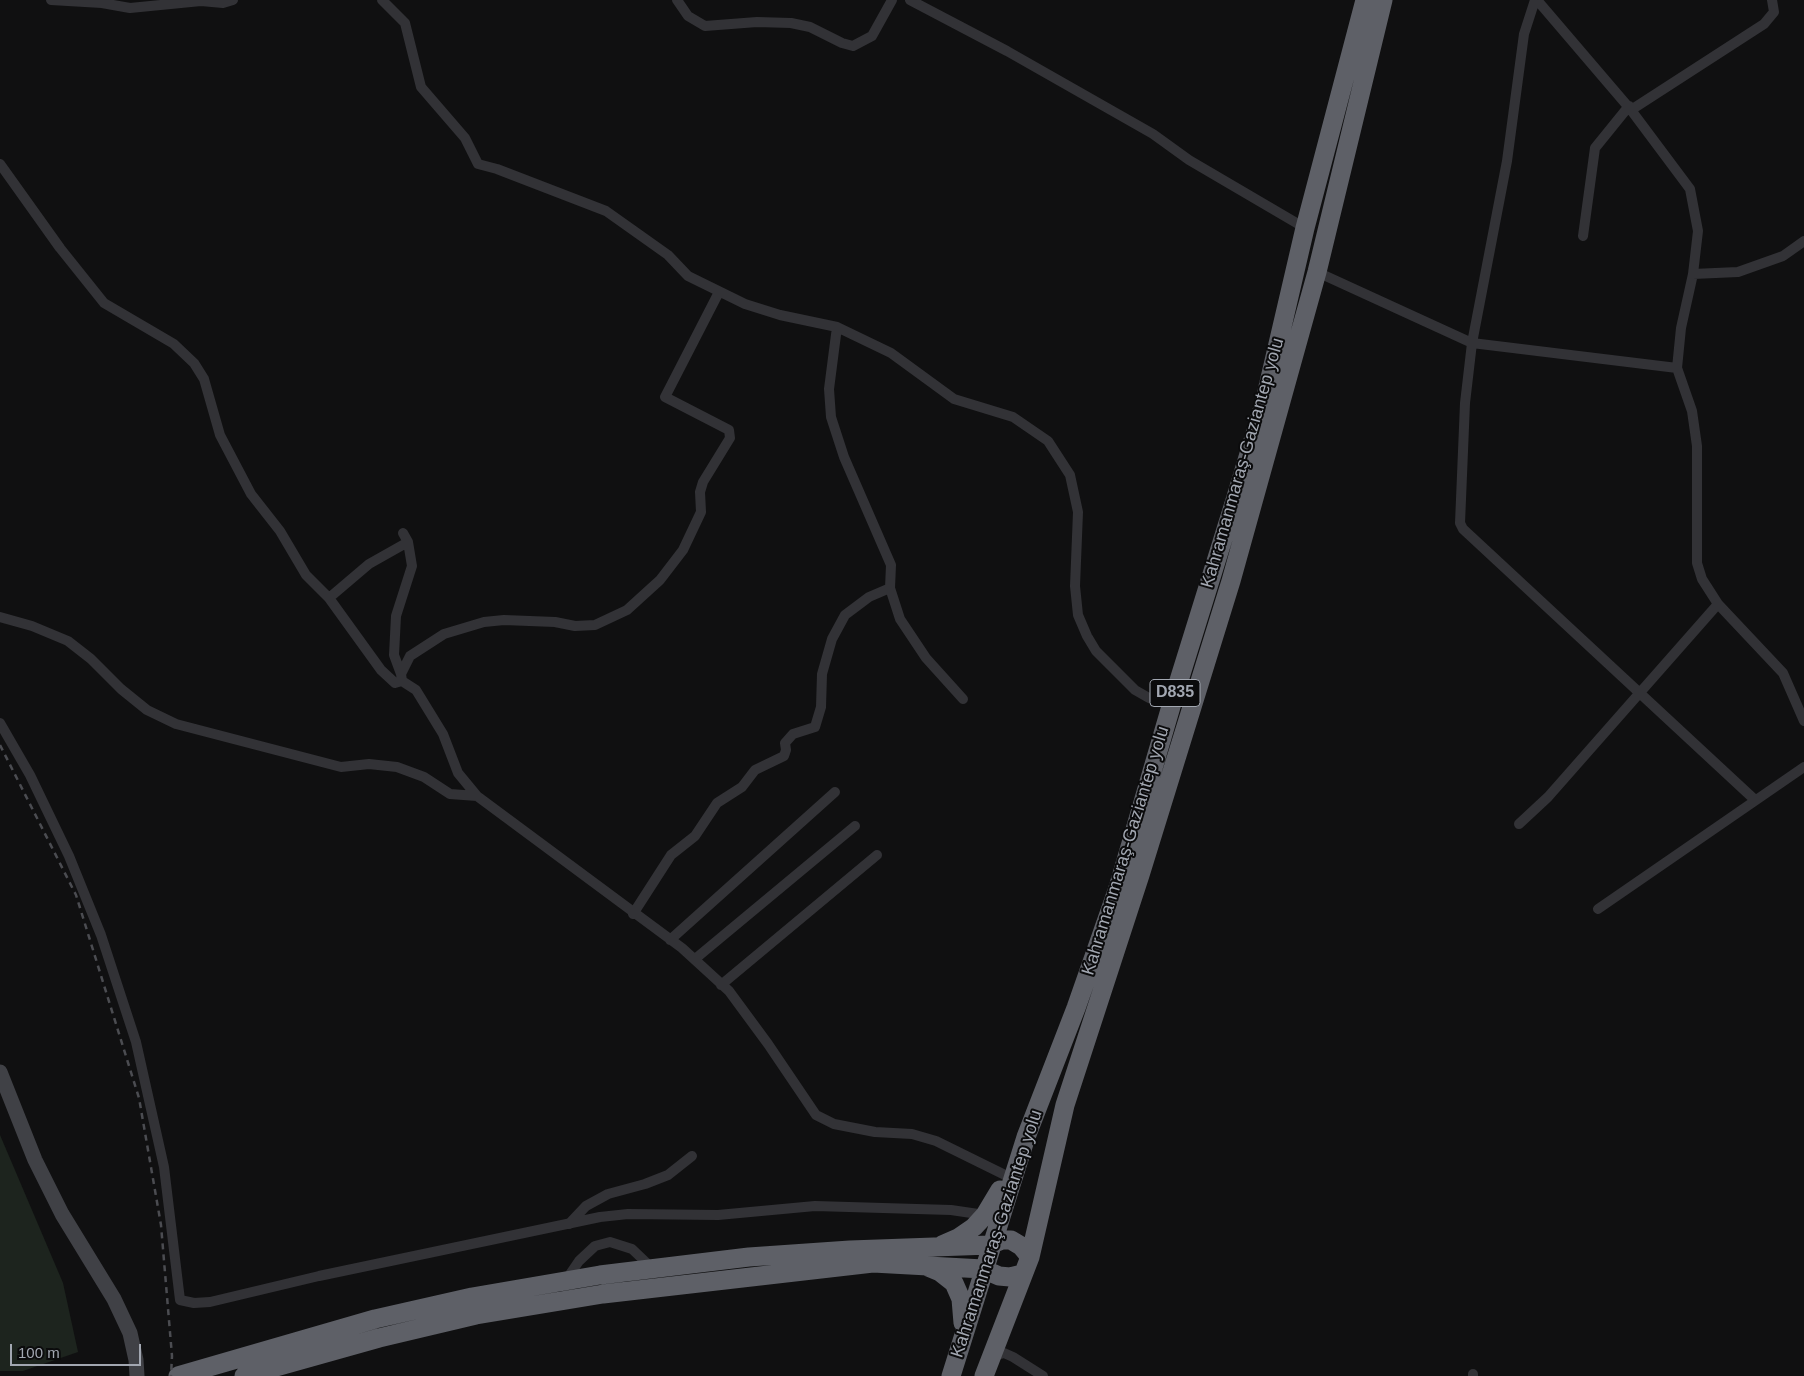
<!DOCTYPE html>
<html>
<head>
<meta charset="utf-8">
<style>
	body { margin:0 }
	#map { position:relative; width:1804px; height:1376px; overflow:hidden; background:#101011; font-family:Helvetica,sans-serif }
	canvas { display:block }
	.scale { position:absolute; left:10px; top:1344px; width:131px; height:22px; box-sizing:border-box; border:2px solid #a2a7b1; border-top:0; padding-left:6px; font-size:15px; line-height:18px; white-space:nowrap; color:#a2a7b1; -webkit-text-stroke:4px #0b0b0c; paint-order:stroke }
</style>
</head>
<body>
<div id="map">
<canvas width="1804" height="1376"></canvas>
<div class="scale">100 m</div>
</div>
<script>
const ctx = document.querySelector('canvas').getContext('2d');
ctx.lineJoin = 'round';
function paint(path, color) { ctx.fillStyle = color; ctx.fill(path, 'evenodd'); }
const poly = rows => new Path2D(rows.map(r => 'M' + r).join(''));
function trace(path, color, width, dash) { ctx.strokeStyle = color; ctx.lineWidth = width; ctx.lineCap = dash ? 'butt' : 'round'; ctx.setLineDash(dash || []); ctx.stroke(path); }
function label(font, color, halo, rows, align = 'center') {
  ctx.font = font + ' Helvetica,sans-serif'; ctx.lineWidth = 4; ctx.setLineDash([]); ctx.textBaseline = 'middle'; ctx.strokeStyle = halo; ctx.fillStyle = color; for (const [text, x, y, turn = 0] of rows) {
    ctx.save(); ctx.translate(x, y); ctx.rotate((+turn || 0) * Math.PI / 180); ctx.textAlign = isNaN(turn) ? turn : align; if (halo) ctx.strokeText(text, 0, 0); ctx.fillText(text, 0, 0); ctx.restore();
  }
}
paint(poly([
	[0,1135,63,1283,78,1352,23,1371,0,1371]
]), '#1d241e');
trace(poly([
	[51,0,102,3,130,8,201,1,223,3,233,0],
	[382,0,405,23,421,87,465,138,478,164,497,169,606,211,668,255,688,276,745,304,780,315,837,327,891,353,954,399,1013,417,1048,441,1070,475,1078,512,1075,586,1078,615,1087,636,1096,651,1135,690,1149,698,1172,703],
	[677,0,688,16,705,26,757,22,791,23,810,27,842,43,853,46,872,36,892,0],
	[910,0,1007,51,1153,134,1189,160,1305,228],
	[1535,0,1524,34,1507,161,1472,343,1465,403,1460,523,1463,529,1755,800],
	[1537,0,1631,110,1690,189,1698,231,1693,274,1681,328,1677,368,1692,411,1697,446,1697,563,1702,579,1718,604,1783,673,1804,721],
	[1631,110,1764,24,1774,12,1772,0],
	[0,164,60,248,104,303,174,344,194,363,204,379,220,435,251,494,280,531,306,575,329,598,381,670,395,683,402,681,416,690,443,734,458,773,477,796,682,948,729,991,768,1044,816,1115,834,1124,875,1132,912,1134,936,1141,1007,1176],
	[1583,236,1595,148,1629,106],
	[1317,272,1472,343,1677,368],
	[1693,274,1738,272,1783,256,1804,241],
	[890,588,900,619,926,658,963,699],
	[329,598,369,564,408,542],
	[0,617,32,626,68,641,91,659,121,689,147,710,176,724,341,767,369,764,397,767,424,777,450,794,477,796],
	[401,674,394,655,396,616,412,566,408,542,403,533],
	[402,681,401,674,410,656,444,634,484,622,504,620,555,622,575,626,595,625,627,610,660,580,683,550,701,512,700,492,703,482,730,438,729,430,665,397,719,292],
	[0,723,30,775,69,856,101,935,136,1042,164,1167,180,1300,194,1303,210,1302,319,1276,600,1217,628,1214,718,1215,815,1206,951,1210,985,1215],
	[1519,824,1548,797,1718,604],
	[1598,909,1804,767],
	[633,914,671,855,695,836,717,803,742,787,755,770,784,756,786,750,785,743,793,734,815,727,821,707,822,674,832,639,845,615,869,597,890,588,891,565,844,457,831,417,829,389,837,327],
	[670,940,835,792],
	[695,959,855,826],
	[721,985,877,855],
	[569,1224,586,1206,608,1194,645,1184,668,1175,692,1156],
	[566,1280,579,1261,595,1246,610,1242,632,1249,653,1269],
	[992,1360,997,1355,1004,1353,1013,1357,1043,1376],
	[1473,1374,1473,1376]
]), '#323236', 10);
trace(poly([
	[0,1072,35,1160,62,1214,114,1299,130,1333,136,1360,137,1376]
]), '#404146', 15);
trace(poly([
	[942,1245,958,1238,974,1227,985,1215,1000,1190],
	[928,1267,940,1272,954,1283,961,1299,963,1323],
	[178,1376,375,1319,472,1297,600,1275,749,1257,850,1250,990,1245,1002,1240,1011,1240,1021,1246,1030,1257],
	[244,1376,379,1338,476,1315,603,1294,873,1263,983,1269,999,1276,1010,1277,1022,1274],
	[951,1376,1026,1137,1076,1008,1118,888,1172,703,1236,497,1264,404,1305,228,1365,0],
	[984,1376,1030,1257,1065,1105,1140,875,1231,581,1317,272,1383,0]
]), '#5e6067', 19);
trace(poly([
	[0,745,76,895,139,1098,161,1225,172,1356,171,1376]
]), '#4b4c51', 2.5, [6, 5]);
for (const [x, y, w] of [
	[1175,693,50]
]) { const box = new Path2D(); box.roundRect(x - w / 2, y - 13.5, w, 27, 4); ctx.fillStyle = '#0b0b0c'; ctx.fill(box); trace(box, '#a2a7b1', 1); }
label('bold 16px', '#a2a7b1', null, [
	["D835",1175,693]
]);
label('18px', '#a2a7b1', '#0b0b0c', [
	["Kahramanmaraş-Gaziantep yolu",1243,463,-74],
	["Kahramanmaraş-Gaziantep yolu",1126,851,-73],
	["Kahramanmaraş-Gaziantep yolu",997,1234,-72]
]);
</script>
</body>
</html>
